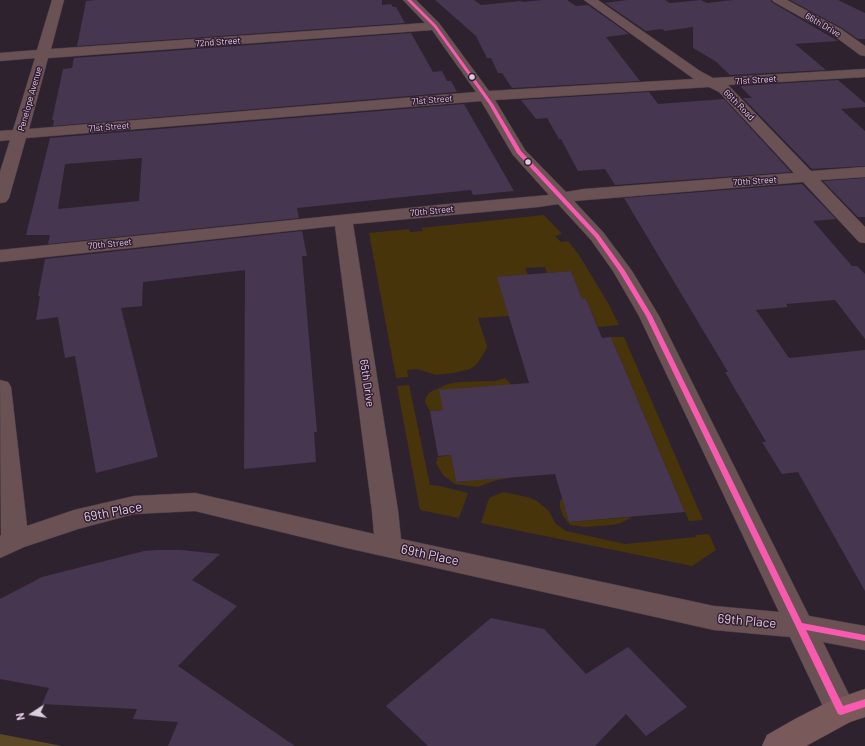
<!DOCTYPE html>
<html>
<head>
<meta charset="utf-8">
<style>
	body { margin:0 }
	#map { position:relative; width:865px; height:746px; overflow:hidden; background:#2e222f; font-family:Barlow,sans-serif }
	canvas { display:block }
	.north { position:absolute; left:12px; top:694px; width:40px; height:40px; -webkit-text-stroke:3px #331d34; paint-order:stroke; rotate:258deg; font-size:11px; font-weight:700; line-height:16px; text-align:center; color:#dccedd }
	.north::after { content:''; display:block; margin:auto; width:14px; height:18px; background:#dccedd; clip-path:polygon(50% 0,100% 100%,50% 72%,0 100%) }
</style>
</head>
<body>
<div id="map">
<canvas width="865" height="746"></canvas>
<div class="north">N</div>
</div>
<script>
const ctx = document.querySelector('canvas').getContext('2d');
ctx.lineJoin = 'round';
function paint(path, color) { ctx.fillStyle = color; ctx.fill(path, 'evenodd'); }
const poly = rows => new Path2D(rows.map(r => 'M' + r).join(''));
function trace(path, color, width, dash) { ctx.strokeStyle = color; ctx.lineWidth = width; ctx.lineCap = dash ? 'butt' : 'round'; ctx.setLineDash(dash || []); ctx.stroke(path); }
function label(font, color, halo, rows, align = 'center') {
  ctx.font = font + ' Barlow,sans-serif'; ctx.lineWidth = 3; ctx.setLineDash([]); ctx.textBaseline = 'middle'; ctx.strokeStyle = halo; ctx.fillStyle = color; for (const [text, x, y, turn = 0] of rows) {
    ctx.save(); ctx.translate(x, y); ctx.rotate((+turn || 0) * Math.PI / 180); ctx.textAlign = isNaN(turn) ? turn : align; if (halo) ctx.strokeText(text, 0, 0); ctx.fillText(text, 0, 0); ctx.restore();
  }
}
paint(poly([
	[544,215,562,234,555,236,561,242,568,241,579,255,608,303,619,325,598,327,586,299,582,299,571,271,547,273,545,267,525,268,528,275,509,316,478,318,487,346,486,350,477,364,470,369,453,373,436,375,417,369,407,370,408,377,396,378,369,233,409,229,410,232,423,231,421,228],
	[611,337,624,337,703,520,689,521],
	[505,378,512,385,443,410,430,411,425,402,426,397,430,392,448,384,459,382,495,381],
	[409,385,430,485,440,486,468,493,459,518,420,510,397,386],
	[451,455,456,482,514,477,494,481,478,487,455,484,443,475,436,463,438,457],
	[503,492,527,497,537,501,549,511,555,523,566,531,625,544,696,537,695,535,709,534,716,550,692,566,481,523,489,498],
	[562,498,569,522,632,517,621,523,612,525,585,527,570,525,563,516,560,507,560,501]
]), '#47340b');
paint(poly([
	[0,734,62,746,0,746]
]), '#5b4926');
paint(poly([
	[96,0,382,0,382,5,391,4,393,7,396,7,405,23,77,46,86,1],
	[435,0,474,0,481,5,521,1,523,2,542,0,567,0,576,6,588,5,629,34,606,37,640,81,512,88,502,73,498,73,491,58,487,58,476,36],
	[627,0,665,0,670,3,701,0,707,3,733,0,770,0,773,3,838,41,795,44,826,70,730,75,715,61,693,48,693,27,665,31,662,29,646,31,605,3],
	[790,0,838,0,865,13,865,39,858,39,842,28],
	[411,33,433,72,442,71,447,81,451,81,457,92,53,126,54,120,52,120,63,69,72,68,74,58],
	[838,80,865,103,865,107,841,109,865,131,865,166,812,169,743,98,752,98,740,86],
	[649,92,658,104,724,99,791,172,615,185,605,169,578,171,561,139,559,139,547,118,536,119,521,100],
	[464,104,514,191,473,195,471,190,297,208,299,218,48,244,50,235,26,235,50,138],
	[142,158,139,201,58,209,65,164],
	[865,178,865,217,858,217,823,181],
	[802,184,836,219,813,221,852,266,857,266,865,274,865,339,835,300,786,304,788,307,756,310,789,358,865,350,865,591,798,472,782,474,762,442,766,442,725,372,728,372,624,198],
	[302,231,307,256,302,256,317,432,314,432,316,462,244,469,245,270,143,282,142,306,121,308,158,457,96,473,75,356,65,358,58,317,36,320,40,296,38,296,45,259],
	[571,271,582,299,586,299,602,338,611,337,685,512,569,522,555,474,456,482,451,455,438,456,430,411,443,410,439,390,529,383,497,277],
	[158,550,181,550,220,554,192,580,237,606,178,666,295,746,168,746,178,722,133,719,137,709,42,704,49,688,0,679,0,599,42,577,144,551],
	[491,618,544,629,586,674,628,647,687,707,646,736,626,714,595,746,428,746,386,706]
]), '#47364f');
const minor = poly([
	[52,0,64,0,51,49,425,23,403,0,416,0,439,23,489,91,694,79,584,0,598,0,700,71,713,78,865,69,865,77,728,85,811,171,865,167,865,177,820,180,865,227,865,243,859,242,803,182,574,201,603,232,632,271,659,316,809,616,865,626,865,650,823,642,857,711,852,721,841,725,830,721,790,637,714,630,347,548,195,511,134,514,78,529,24,547,0,558,0,536,1,535,0,380,8,382,11,387,27,526,74,510,134,496,195,493,374,534,372,511,335,226,0,262,0,250,438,205,549,195,513,155,481,101,26,138,9,198,6,202,0,203,0,172,10,140,0,141,0,131,13,130,35,58,0,61,0,53,37,50,52,0],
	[432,30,476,92,29,129,48,58,432,30],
	[709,87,719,92,794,173,584,189,566,192,525,150,495,100,709,87],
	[558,204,591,240,613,271,639,316,779,612,714,606,401,539,398,511,353,224,538,207,558,204],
	[772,0,787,0,841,29,865,46,865,56,860,55,833,35,774,2,772,0]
]);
const major = poly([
	[865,689,865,717,850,722,806,746,762,746,767,735,795,719,830,701,865,689]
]);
trace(minor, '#493e4a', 1);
trace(major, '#493e4a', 1);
paint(minor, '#6a5254');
paint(major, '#7a595a');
paint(poly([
	[407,0,411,0,436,25,493,104,521,151,599,235,625,271,652,316,802,623,865,635,865,641,806,630,843,706,865,699,865,707,841,715,838,714,646,316,619,271,595,237,517,153,489,104,434,27,407,0]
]), '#f75aaf');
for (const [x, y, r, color] of [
	[472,77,3.5,"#dccedd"],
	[528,162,3.5,"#dccedd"]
]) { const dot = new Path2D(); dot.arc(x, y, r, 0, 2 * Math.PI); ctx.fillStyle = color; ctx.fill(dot); trace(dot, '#331d34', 1.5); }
label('9px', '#dccedd', '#331d34', [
	["66th Drive",823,25,30],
	["72nd Street",218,42,-4],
	["71st Street",756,80,-4],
	["Penelope Avenue",30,99,-74],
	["71st Street",432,100,-5],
	["66th Road",739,105,45],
	["71st Street",109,127,-5],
	["70th Street",755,181,-4],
	["70th Street",432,211,-6],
	["70th Street",110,244,-6]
]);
label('11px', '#dccedd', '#331d34', [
	["65th Drive",367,383,82]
]);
label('13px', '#dccedd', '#331d34', [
	["69th Place",113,512,-11],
	["69th Place",430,555,12],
	["69th Place",747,621,5]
]);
</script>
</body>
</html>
